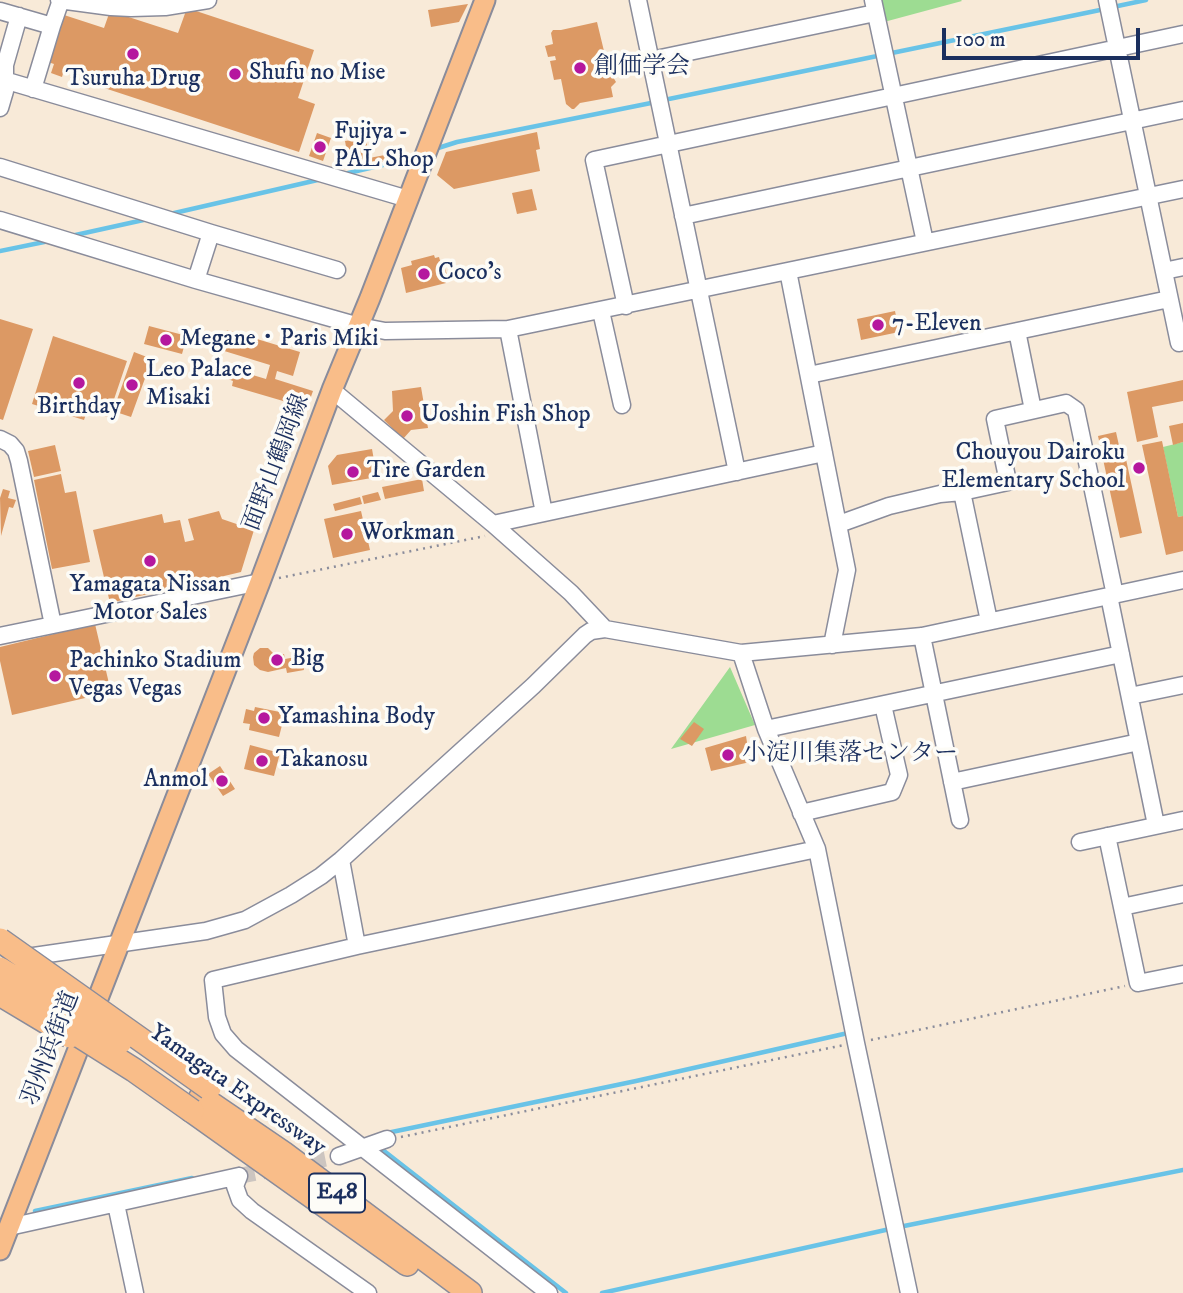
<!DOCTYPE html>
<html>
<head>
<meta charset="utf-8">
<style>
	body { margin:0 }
	#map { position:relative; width:1183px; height:1293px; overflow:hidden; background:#f8ead8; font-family:"IM FELL DW Pica",serif }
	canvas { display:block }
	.scale { position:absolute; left:942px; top:28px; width:198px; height:32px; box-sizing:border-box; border:4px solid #1b2f5e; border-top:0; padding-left:9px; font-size:21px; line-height:24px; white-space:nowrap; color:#1b2f5e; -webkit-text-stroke:5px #fdfcf7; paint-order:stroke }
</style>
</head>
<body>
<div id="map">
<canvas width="1183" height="1293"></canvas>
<div class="scale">100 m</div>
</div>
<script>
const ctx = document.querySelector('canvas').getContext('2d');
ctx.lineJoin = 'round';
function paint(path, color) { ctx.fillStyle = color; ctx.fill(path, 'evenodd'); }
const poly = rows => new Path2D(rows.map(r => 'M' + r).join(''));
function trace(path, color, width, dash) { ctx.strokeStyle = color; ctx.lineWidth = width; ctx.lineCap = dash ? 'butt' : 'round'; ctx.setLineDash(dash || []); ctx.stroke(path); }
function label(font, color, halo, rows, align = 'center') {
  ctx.font = font + ' "IM FELL DW Pica","Noto Serif JP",serif'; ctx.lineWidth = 7; ctx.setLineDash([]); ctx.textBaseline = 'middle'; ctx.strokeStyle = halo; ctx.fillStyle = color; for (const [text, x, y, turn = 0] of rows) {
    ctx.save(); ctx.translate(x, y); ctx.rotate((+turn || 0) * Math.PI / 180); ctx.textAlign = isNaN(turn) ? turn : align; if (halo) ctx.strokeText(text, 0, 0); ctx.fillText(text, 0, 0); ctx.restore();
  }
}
paint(poly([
	[879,0,961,0,962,1,884,22],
	[1183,442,1183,516,1178,517,1163,447],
	[730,667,755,725,671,749]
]), '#9ddc92');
trace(poly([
	[1113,7,1146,0],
	[664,100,1105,9],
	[435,149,457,142,656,102],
	[344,174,400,161,420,154],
	[170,214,322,179],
	[71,236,148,219],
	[0,251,49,241],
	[387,1133,636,1081,848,1033],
	[379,1147,566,1293],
	[35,1211,192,1178],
	[899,1227,1183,1170],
	[602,1293,890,1229]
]), '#69c3e7', 4.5);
paint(poly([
	[468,4,459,22,431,27,428,10],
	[187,8,314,50,298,98,315,104,299,152,86,82,88,75,80,73,77,80,70,78,72,72,64,70,62,77,51,73,54,64,45,61,61,14,104,28,110,11,178,33],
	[597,22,610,76,613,77,616,82,611,87,613,97,580,103,574,109,572,109,566,104,561,79,554,80,550,61,556,60,555,56,548,57,545,46,553,44,551,33,553,30,561,30],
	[537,132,540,149,536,150,540,171,454,189,437,175,446,152],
	[317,133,331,138,323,161,309,156],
	[366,138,369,158,385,155,387,162,350,168,345,141],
	[532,189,537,210,517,214,512,193],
	[434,255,435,258,439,257,442,268,445,267,448,280,445,281,446,283,406,293,401,268,412,265,411,261],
	[895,311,899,332,861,340,857,319],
	[0,319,33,329,3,420,0,419],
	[149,326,187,336,182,354,144,344],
	[227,330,300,352,293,376,277,371,275,379,313,391,307,408,232,386,233,381,223,377,226,367,266,379,270,365,221,350],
	[53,336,127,361,108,417,87,411,84,420,32,404],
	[134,352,152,359,131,417,113,411],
	[1183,380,1183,401,1152,407,1158,437,1137,442,1127,392],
	[421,387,428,428,411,430,403,439,384,420,393,411,392,391],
	[1183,423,1183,442,1173,445,1169,426],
	[1116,432,1120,450,1124,450,1142,533,1120,538,1098,436],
	[1162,441,1178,517,1183,516,1183,551,1166,555,1142,445],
	[55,445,61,471,34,477,28,451],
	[372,449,377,477,332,485,328,466,337,455],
	[61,474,65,493,76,491,90,562,52,569,34,480],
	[422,479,424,491,385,499,382,487],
	[3,489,10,491,8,498,16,500,13,508,9,507,1,536,0,498],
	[378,492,381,500,364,504,362,496],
	[360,497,362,504,335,511,333,504],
	[219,511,222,519,254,530,241,572,110,603,93,530,162,514,164,523,180,520,185,542,194,540,188,519],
	[361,511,370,550,333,558,324,519],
	[95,624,111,692,12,715,0,661,0,647],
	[260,648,268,648,276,656,284,654,285,659,301,656,304,670,287,673,286,668,268,672,260,670,254,665,253,657,254,653],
	[255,707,285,713,279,737,249,730,250,724,243,723,246,709,254,711],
	[694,722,704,729,692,746,680,739],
	[746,736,750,762,711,771,705,748],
	[250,745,280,753,274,776,244,769],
	[220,766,235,789,223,796,208,774]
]), '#dc9964');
trace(poly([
	[239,1176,339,1156]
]), '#ccc5c0', 16, [16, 8]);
const minor = poly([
	[59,0,111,7,131,8,165,7,208,0],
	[638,0,737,472],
	[873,0,925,242],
	[1107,0,1179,343,1183,342],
	[0,11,52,26],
	[651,60,875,13],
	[4,80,408,199],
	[33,89,52,26,61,0],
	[0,108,5,91,5,65,19,16],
	[0,167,211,233,337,270],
	[683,216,1183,110],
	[0,220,196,280,359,326,385,331,508,329,1183,189],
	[788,271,847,570,832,645],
	[1164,271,1183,267],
	[196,280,211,233],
	[626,306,594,160,1183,34],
	[601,311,622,405],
	[508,329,544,513],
	[1017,331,1033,410],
	[809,375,1169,299],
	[332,390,493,524,571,593,605,629],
	[0,439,10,444,16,451,19,461,53,625,0,636],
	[962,492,989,621],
	[493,524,824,453],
	[839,524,889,506,940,494,962,492,1008,482,995,419,1066,403,1076,410,1115,595],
	[1109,596,1156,825],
	[53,625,260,582],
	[922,636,960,820],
	[741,653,766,729,817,849,856,1043,909,1293],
	[1130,696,1183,685],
	[766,729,1121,654],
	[952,782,1139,742],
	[801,813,892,792,899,775,883,705],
	[1107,836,1138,983,1183,974],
	[1080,842,1183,820],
	[341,860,357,946,213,980,217,1017,223,1034,236,1049,549,1293],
	[1122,907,1183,894],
	[357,946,817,849],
	[20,958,206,931,245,920,291,895,321,876,341,860,533,686,585,635,591,631,605,629,741,653,922,636,1183,580],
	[339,1156,387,1139],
	[239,1176,235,1186,240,1200,252,1211,368,1293],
	[116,1204,135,1293],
	[9,1227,239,1176]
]);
const major = poly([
	[0,1250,260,582,332,390,370,298,485,0]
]);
const highway = poly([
	[201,1097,283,1153,470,1293],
	[192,1111,407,1264]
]);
trace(minor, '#8a8c9b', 19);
trace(major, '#8a8c9b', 23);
trace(highway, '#8a8c9b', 26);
trace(poly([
	[279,578,485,536],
	[871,1040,1125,986],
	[401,1137,844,1045]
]), '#8a8c9b', 2.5, [2, 5]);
trace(minor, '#fff', 16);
trace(major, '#f9bd89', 19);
trace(highway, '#f9bd89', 23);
const highwayBridge = poly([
	[0,940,209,1088],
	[0,969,120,1042],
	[0,994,70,1036],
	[61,1024,134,1070,192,1111]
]);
trace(highwayBridge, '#8a8c9b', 26, []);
trace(highwayBridge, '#f9bd89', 23);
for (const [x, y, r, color] of [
	[133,54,7,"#b5179e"],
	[580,68,7,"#b5179e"],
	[235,74,7,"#b5179e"],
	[320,147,7,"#b5179e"],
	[424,274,7,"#b5179e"],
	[878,325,7,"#b5179e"],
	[166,340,7,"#b5179e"],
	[79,383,7,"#b5179e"],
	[132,385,7,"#b5179e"],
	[407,416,7,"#b5179e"],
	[1139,468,7,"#b5179e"],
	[353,472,7,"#b5179e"],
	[347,534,7,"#b5179e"],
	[150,561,7,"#b5179e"],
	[277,660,7,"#b5179e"],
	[55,676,7,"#b5179e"],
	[264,718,7,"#b5179e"],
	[728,755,7,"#b5179e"],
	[262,761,7,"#b5179e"],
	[222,781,7,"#b5179e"]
]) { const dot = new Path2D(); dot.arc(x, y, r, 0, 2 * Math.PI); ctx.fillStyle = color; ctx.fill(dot); trace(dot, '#fdfcf7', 2.5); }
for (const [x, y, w] of [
	[337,1193,56]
]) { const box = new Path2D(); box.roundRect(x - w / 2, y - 19.5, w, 39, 5); ctx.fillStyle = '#fdfcf7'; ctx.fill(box); trace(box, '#1b2f5e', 2); }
label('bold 23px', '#1b2f5e', null, [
	["E48",337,1193]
]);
label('24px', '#1b2f5e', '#fdfcf7', [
	["創価学会",594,68],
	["Shufu no Mise",249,74],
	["Tsuruha Drug",133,80,"center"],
	["Fujiya -",334,133],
	["PAL Shop",334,161],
	["Coco's",438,274],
	["7-Eleven",892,325],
	["Megane・Paris Miki",180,340],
	["Leo Palace",146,371],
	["Misaki",146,399],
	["Birthday",79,408,"center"],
	["Uoshin Fish Shop",421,416],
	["Chouyou Dairoku",1125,454,"right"],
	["Elementary School",1125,482,"right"],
	["Tire Garden",367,472],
	["Workman",361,534],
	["Yamagata Nissan",150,586,"center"],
	["Motor Sales",150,614,"center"],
	["Big",291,660],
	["Pachinko Stadium",69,662],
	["Vegas Vegas",69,690],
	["Yamashina Body",278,718],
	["小淀川集落センター",742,755],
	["Takanosu",276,761],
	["Anmol",208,781,"right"]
], 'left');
label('24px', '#1b2f5e', '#fdfcf7', [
	["面野山鶴岡線",278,463,-69],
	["羽州浜街道",52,1049,-69],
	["Yamagata Expressway",237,1091,35]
]);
</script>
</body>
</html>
